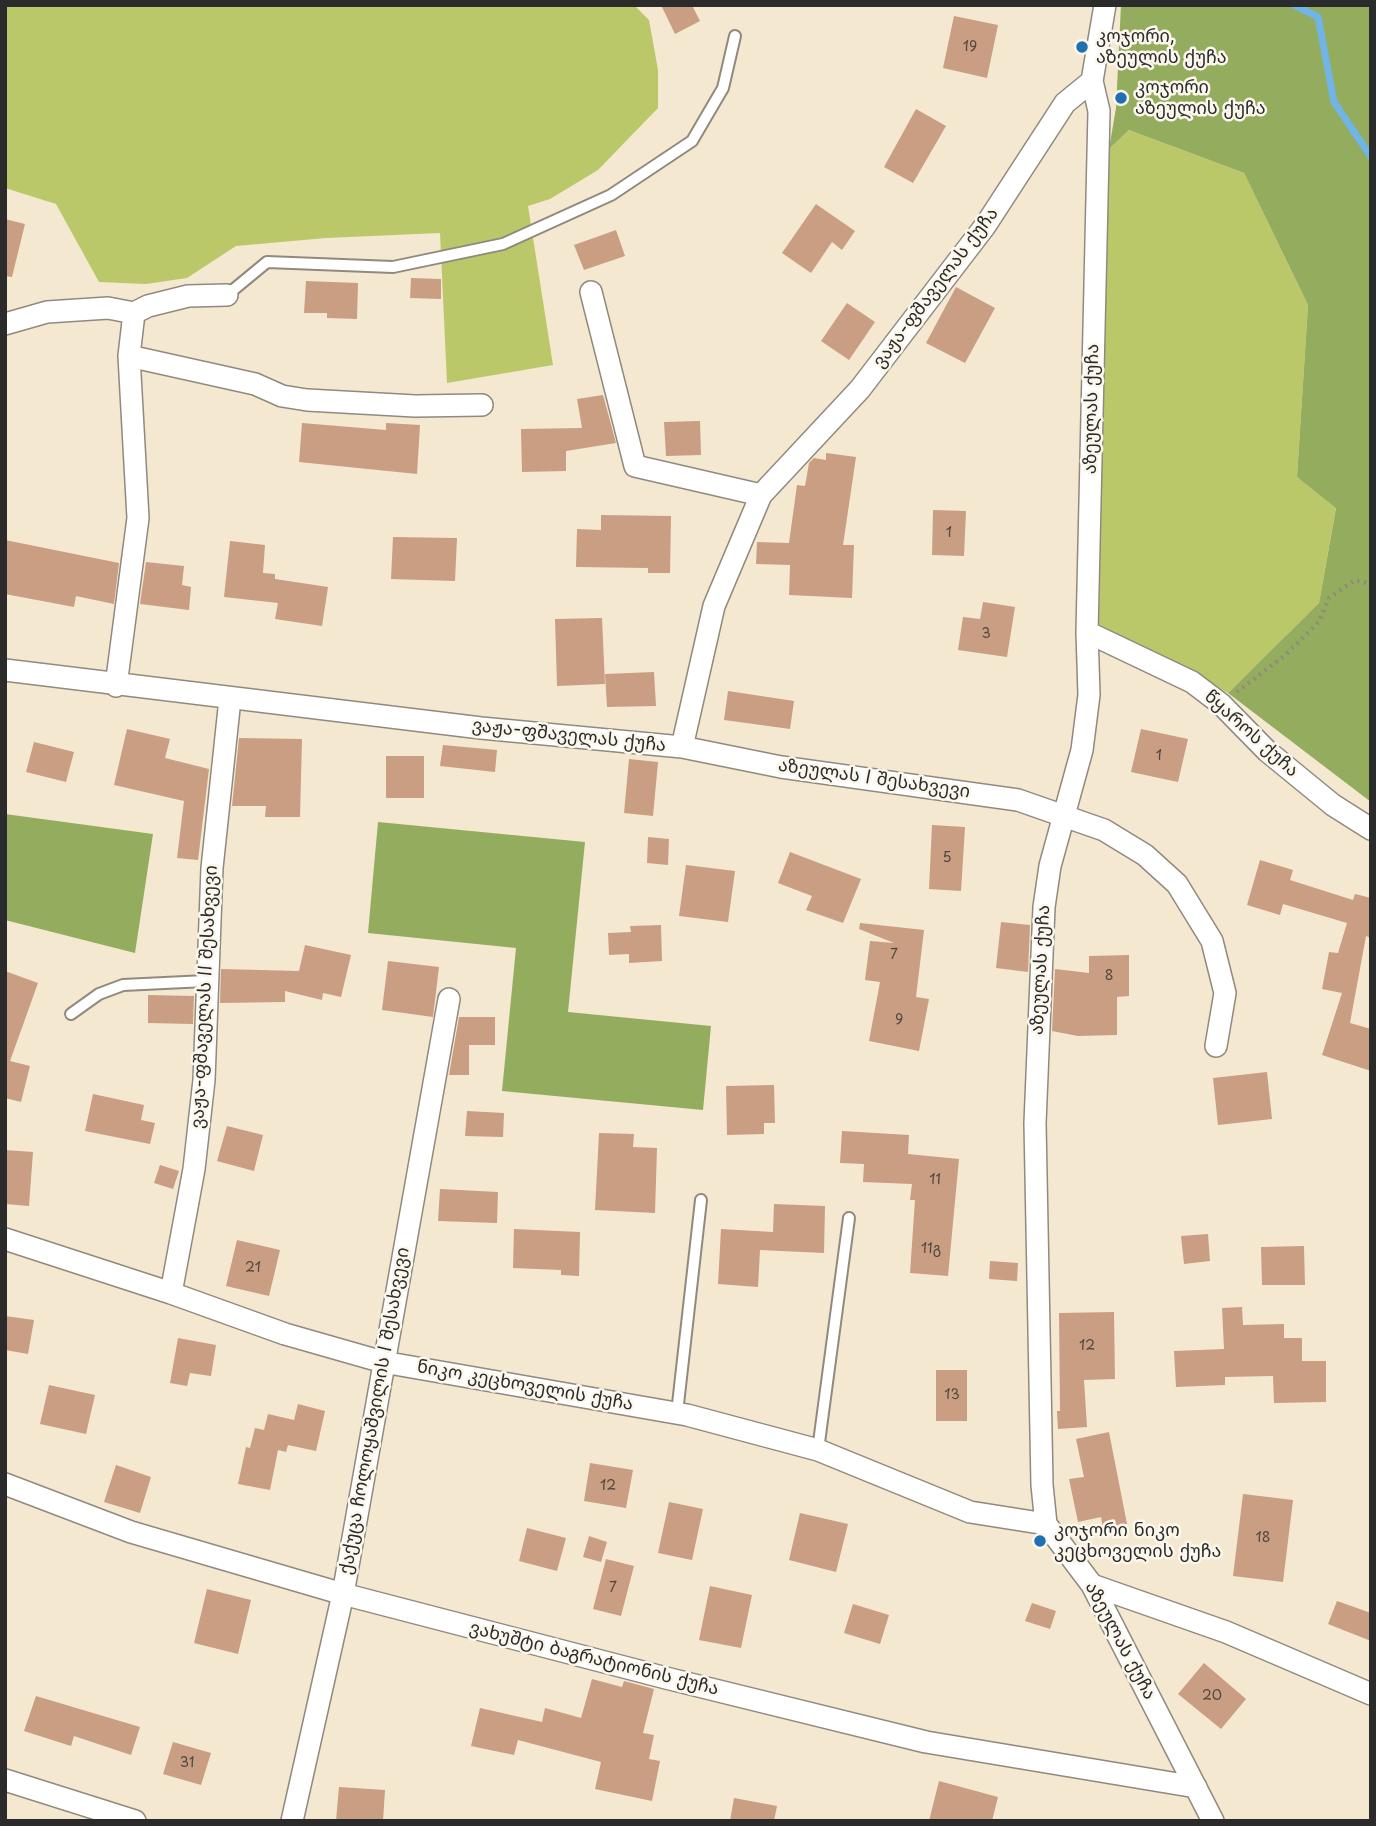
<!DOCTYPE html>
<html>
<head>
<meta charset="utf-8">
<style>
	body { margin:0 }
	#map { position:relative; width:1376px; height:1826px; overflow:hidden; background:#f5e8d0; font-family:"Playpen Sans",sans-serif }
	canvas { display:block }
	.frame { position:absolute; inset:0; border:7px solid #2b2b2b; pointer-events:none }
</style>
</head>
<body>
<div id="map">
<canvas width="1376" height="1826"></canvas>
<div class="frame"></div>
</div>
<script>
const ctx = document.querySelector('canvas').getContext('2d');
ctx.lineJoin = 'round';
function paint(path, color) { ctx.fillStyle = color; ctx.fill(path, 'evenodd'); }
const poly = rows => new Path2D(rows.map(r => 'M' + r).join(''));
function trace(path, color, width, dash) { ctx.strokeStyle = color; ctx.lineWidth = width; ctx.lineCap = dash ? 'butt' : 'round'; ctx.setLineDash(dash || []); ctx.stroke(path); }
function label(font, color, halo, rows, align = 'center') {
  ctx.font = font + ' "Playpen Sans","Noto Sans Georgian",sans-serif'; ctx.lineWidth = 5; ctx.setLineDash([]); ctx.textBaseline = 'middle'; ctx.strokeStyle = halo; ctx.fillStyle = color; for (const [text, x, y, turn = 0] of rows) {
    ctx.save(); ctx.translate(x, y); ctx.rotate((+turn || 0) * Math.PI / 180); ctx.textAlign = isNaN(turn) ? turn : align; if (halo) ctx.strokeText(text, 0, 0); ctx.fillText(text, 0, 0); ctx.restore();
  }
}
paint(poly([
	[5,5,634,5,649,20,658,70,658,108,598,170,550,199,528,206,553,365,447,383,440,233,326,238,236,246,187,278,146,284,99,282,56,204,5,188],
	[1129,130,1244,173,1308,305,1297,477,1336,507,1319,603,1228,693,1098,624,1109,149]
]), '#bbc869');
paint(poly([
	[1121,5,1371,5,1371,802,1228,693,1319,603,1336,508,1297,477,1308,305,1244,173,1129,130,1109,149,1116,108],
	[5,814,153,834,135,953,5,920],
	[378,822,585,842,568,1012,711,1026,703,1110,502,1091,516,948,368,933]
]), '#94ac5d');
trace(poly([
	[1294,5,1318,17,1334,102,1371,157]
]), '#71b5e6', 7);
paint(poly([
	[661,5,692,5,700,21,675,34],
	[954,16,998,25,987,78,943,68],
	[916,109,946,126,913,183,884,167],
	[816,204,855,231,842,250,832,242,811,273,782,253],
	[5,219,25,224,12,277,5,276],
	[616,230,625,256,584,270,574,245],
	[411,278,441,279,441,299,410,298],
	[306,281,358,283,357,319,327,318,327,313,304,313],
	[956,287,995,308,965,363,926,343],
	[847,303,875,322,849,360,821,341],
	[603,395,616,443,566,451,566,471,522,472,521,429,582,428,577,399],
	[700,421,701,455,666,456,664,422],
	[302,423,386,430,386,423,420,425,417,474,299,462],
	[826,453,856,457,843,545,854,545,852,598,789,595,790,565,756,564,757,542,789,543,797,485,805,486,809,463,814,458,826,460],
	[933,510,966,511,964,556,932,555],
	[601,515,671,516,670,573,648,573,648,568,576,567,577,529,601,530],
	[393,537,457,538,455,581,391,579],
	[5,540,119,563,114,604,76,596,74,607,5,594],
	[230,541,265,545,263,573,275,574,275,579,328,587,322,626,275,619,278,603,224,597],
	[146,562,184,566,182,585,191,587,189,610,140,604],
	[983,602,1015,607,1007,657,958,650,963,617,980,619],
	[602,618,605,684,557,686,555,619],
	[654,672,656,706,607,707,605,674],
	[728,691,794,701,790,729,724,720],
	[127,729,170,739,165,758,209,769,198,860,177,858,184,801,114,785],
	[1141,729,1188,739,1178,782,1131,772],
	[239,738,302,739,300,817,265,817,266,806,232,806],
	[34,742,74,752,66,782,26,772],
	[443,745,497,750,495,772,440,766],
	[386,756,424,756,424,798,386,798],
	[629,759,658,762,653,816,624,813],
	[932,825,965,827,961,891,929,889],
	[648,837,669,839,668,865,647,863],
	[790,852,861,879,843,923,806,910,812,896,778,883],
	[1260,860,1293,870,1290,880,1353,900,1355,894,1371,898,1371,938,1366,936,1350,1023,1371,1029,1371,1071,1322,1055,1342,993,1322,989,1329,952,1338,953,1347,923,1283,904,1280,915,1247,905],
	[686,865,735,871,728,922,679,916],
	[1001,922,1030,925,1028,972,996,968],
	[860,923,924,930,916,997,929,999,919,1051,869,1041,880,982,865,980,870,941,894,943,859,929],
	[661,925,662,961,629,963,629,954,609,955,608,933,631,932,630,926],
	[305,945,351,955,341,997,323,993,322,1000,285,991,285,1002,220,1003,221,969,299,971],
	[1129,955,1129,996,1117,997,1117,1035,1078,1036,1052,1031,1055,969,1089,973,1089,956],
	[388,961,439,967,433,1017,382,1010],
	[5,971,38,983,10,1061,30,1066,21,1102,5,1098],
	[148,995,194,996,193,1024,148,1023],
	[459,1017,495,1017,495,1045,469,1045,469,1075,449,1075],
	[1267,1072,1272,1119,1218,1125,1213,1078],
	[774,1085,775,1123,764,1123,764,1134,727,1135,726,1086],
	[93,1094,144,1105,141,1120,155,1123,150,1144,85,1131],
	[467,1111,504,1113,503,1137,465,1136],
	[227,1126,263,1135,254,1171,217,1161],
	[842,1131,909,1135,908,1154,959,1159,948,1276,910,1273,915,1200,910,1200,912,1184,863,1182,864,1164,840,1163],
	[599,1133,634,1134,633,1147,657,1148,655,1213,595,1210],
	[5,1150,33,1152,29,1206,5,1204],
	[160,1165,179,1171,173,1189,154,1183],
	[440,1189,498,1192,497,1223,438,1221],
	[774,1204,825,1206,824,1253,760,1250,758,1287,718,1284,721,1229,773,1232],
	[514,1229,580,1232,579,1276,561,1275,561,1270,513,1268],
	[1208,1234,1210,1261,1184,1264,1181,1236],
	[237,1240,280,1250,269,1296,226,1286],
	[1304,1246,1305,1285,1262,1285,1261,1247],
	[990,1261,1018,1263,1017,1281,989,1279],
	[1242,1307,1243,1325,1284,1324,1284,1338,1302,1338,1302,1361,1326,1361,1326,1402,1274,1403,1273,1376,1225,1377,1225,1385,1176,1387,1174,1351,1224,1349,1222,1308],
	[1114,1312,1115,1379,1084,1380,1087,1427,1058,1429,1057,1411,1060,1411,1059,1313],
	[5,1316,34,1320,28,1354,5,1350],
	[178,1338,216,1345,211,1376,190,1373,187,1386,170,1383],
	[936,1370,967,1370,967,1421,936,1421],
	[49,1385,95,1395,86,1434,40,1424],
	[298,1404,325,1411,316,1451,288,1445,286,1452,278,1450,270,1490,238,1484,246,1447,250,1448,255,1428,264,1430,268,1414,294,1420],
	[1109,1432,1127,1524,1103,1528,1101,1517,1078,1522,1069,1479,1084,1477,1076,1439],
	[590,1463,633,1470,626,1508,584,1501],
	[116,1465,151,1477,140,1513,104,1502],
	[1243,1494,1293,1500,1283,1582,1233,1576],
	[669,1502,703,1509,692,1560,658,1553],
	[800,1513,848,1524,836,1572,789,1560],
	[527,1528,566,1538,557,1571,519,1561],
	[589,1536,607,1542,601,1562,583,1557],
	[606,1559,634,1566,621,1616,593,1609],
	[710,1586,752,1595,741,1648,699,1640],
	[207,1589,251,1600,238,1654,194,1643],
	[1337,1601,1371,1613,1371,1641,1328,1624],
	[1032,1603,1056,1611,1050,1629,1025,1621],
	[853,1604,889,1615,880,1644,844,1633],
	[1204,1663,1246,1699,1221,1729,1178,1694],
	[592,1679,622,1687,624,1681,654,1689,643,1733,654,1735,649,1759,660,1761,652,1801,595,1789,601,1762,518,1740,514,1755,471,1746,480,1708,542,1722,545,1708,581,1718],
	[36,1696,140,1727,131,1755,74,1736,71,1746,24,1731],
	[173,1742,211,1753,201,1785,163,1774],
	[939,1781,998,1797,992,1821,929,1821],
	[339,1787,385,1790,383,1821,336,1821],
	[734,1798,777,1806,774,1821,730,1821]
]), '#c99e82');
const lane = poly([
	[227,295,267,262,393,267,503,244,611,195,692,141,723,88,735,36],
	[71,1014,99,994,123,985,206,981],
	[677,1413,701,1200],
	[818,1450,849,1218]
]);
const street = poly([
	[1092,81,1099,111,1087,632,1089,695,1082,750,1050,866,1044,907,1035,1123,1042,1485,1046,1524,1092,1585,1213,1821],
	[591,292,635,466,761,495],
	[5,324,47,312,108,308,134,313],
	[129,356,255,384,282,396,307,400,415,406,482,405],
	[1087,632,1192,682,1221,704,1267,751,1333,805,1371,829],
	[5,670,481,728,682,747,781,767,1018,800,1104,830,1145,855,1177,884,1212,941,1225,993,1216,1046],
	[116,686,138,518,129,356,134,313,148,306,188,296,227,295],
	[682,747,714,606,761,495,860,389,985,226,1065,103,1092,81,1105,5],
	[5,1239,171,1293,285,1334,383,1362,687,1415,818,1450,970,1512,1046,1524],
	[171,1293,194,1169,204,1080,212,868,230,699],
	[5,1484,131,1532,343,1594,666,1678,926,1742,1196,1787],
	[1092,1585,1226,1632,1371,1694],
	[5,1780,135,1821],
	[292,1821,343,1594,449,999]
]);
trace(lane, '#908a7e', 14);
trace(street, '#908a7e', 24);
trace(poly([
	[1237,692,1284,656,1319,622,1329,598,1355,580,1371,584]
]), '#908a7e', 4.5, [2, 5]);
trace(lane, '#fff', 10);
trace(street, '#fff', 21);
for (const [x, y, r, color] of [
	[1082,47,7,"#1f6fb2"],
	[1121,98,7,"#1f6fb2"],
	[1040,1541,7,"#1f6fb2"]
]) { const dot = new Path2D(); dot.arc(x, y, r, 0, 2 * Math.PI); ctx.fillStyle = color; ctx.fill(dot); trace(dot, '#fbf7ec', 2.5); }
label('14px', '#524841', null, [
	["19",970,47],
	["1",949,533],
	["3",986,634],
	["1",1159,756],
	["5",947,858],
	["7",894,955],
	["8",1109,976],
	["9",899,1020],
	["11",935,1180],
	["11გ",931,1249],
	["21",253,1268],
	["12",1087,1346],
	["13",952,1395],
	["12",608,1486],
	["18",1263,1538],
	["7",613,1588],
	["20",1212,1696],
	["31",187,1763]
]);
label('18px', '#2b2b2b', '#fbf7ec', [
	["კოჯორი,",1096,37],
	["აზეულის ქუჩა",1096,58],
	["კოჯორი",1135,88],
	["აზეულის ქუჩა",1135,109],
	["კოჯორი ნიკო",1054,1531],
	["კეცხოველის ქუჩა",1054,1552]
], 'left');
label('18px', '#2b2b2b', '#fbf7ec', [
	["ვაჟა-ფშაველას ქუჩა",936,288,-53],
	["აზეულას ქუჩა",1092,409,-89],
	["წყაროს ქუჩა",1251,734,42],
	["ვაჟა-ფშაველას ქუჩა",569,736,6],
	["აზეულას I შესახვევი",874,779,8],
	["აზეულას ქუჩა",1041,970,-87],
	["ვაჟა-ფშაველას II შესახვევი",205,997,-87],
	["ნიკო კეცხოველის ქუჩა",525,1386,10],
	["ქაქუცა ჩოლოყაშვილის I შესახვევი",375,1411,-80],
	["აზეულას ქუჩა",1120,1641,62],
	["ვახუშტი ბაგრატიონის ქუჩა",594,1659,14]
]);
</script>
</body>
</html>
